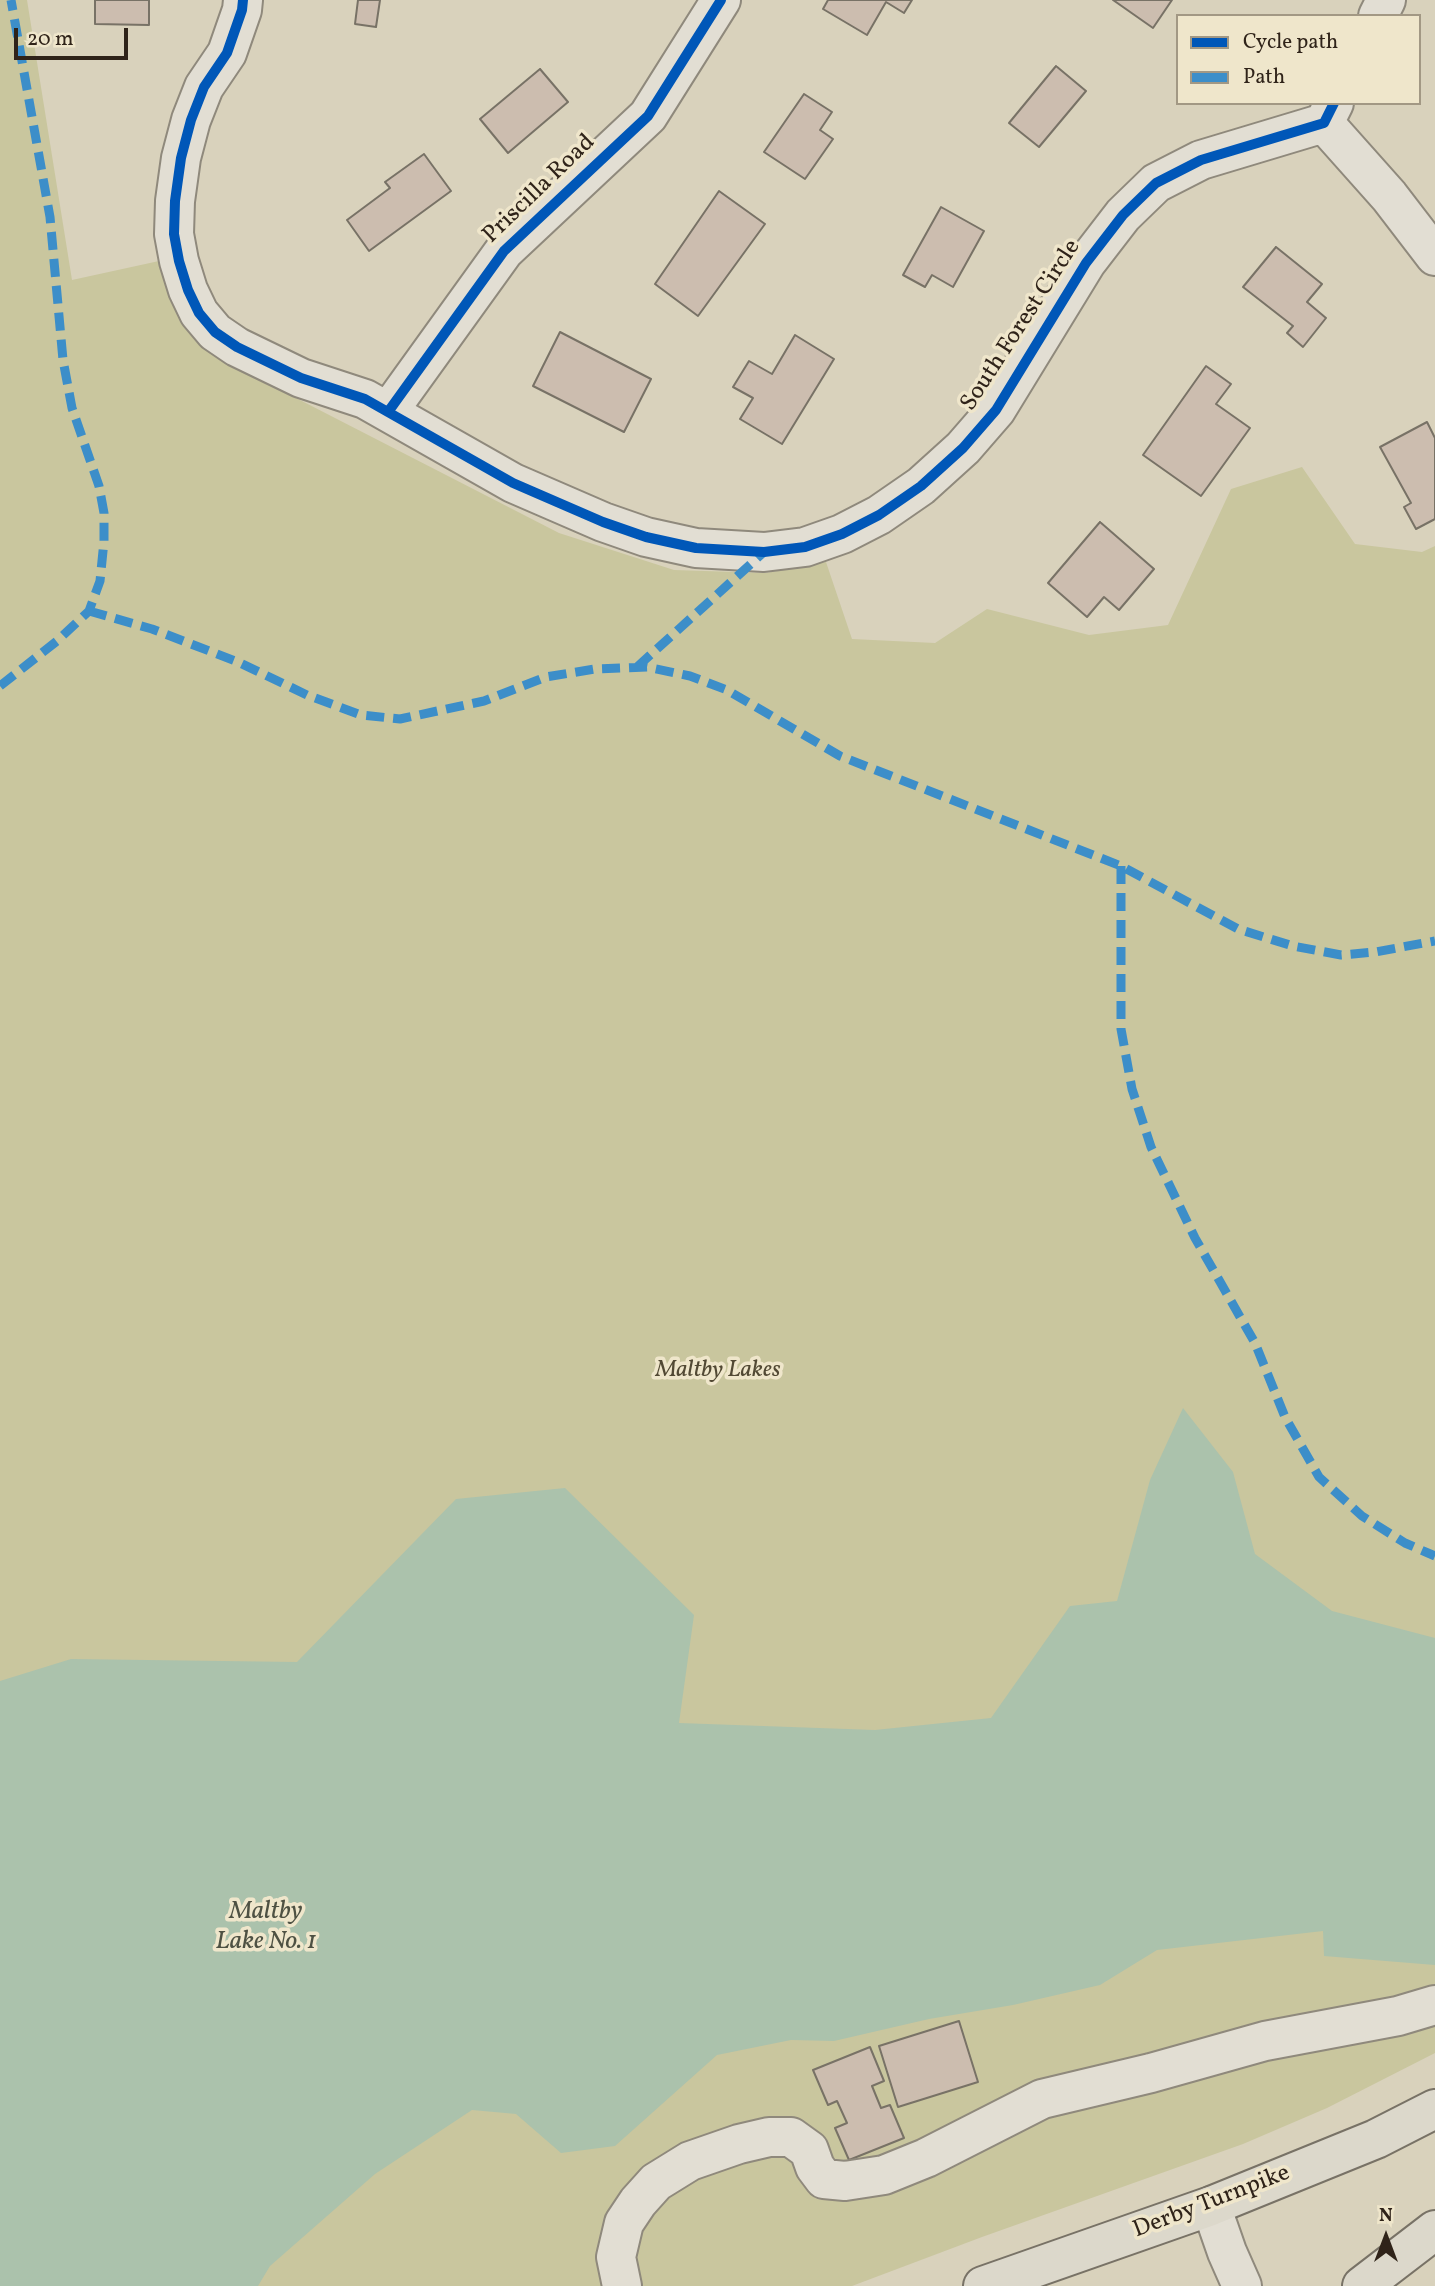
<!DOCTYPE html>
<html>
<head>
<meta charset="utf-8">
<style>
	body { margin:0 }
	#map { position:relative; width:1435px; height:2286px; overflow:hidden; background:#d9d2bc; font-family:Vollkorn,serif }
	canvas { display:block }
	.legend { position:absolute; left:1176px; top:14px; width:245px; height:91px; box-sizing:border-box; background:#efe6cb; border:2px solid #a29884; margin:0; padding:9px 12px; list-style:none; font-size:21px; color:#2f2319 }
	.legend li { display:flex; align-items:center; gap:14px; height:35px }
	.legend b { width:35px; border:2px solid #a29884 }
	.north { position:absolute; left:1351px; top:2202px; width:70px; height:70px; -webkit-text-stroke:5px #efe6cb; paint-order:stroke; rotate:0deg; font-size:19px; font-weight:700; line-height:28px; text-align:center; color:#2f2319 }
	.north::after { content:''; display:block; margin:auto; width:24px; height:32px; background:#2f2319; clip-path:polygon(50% 0,100% 100%,50% 72%,0 100%) }
	.scale { position:absolute; left:14px; top:28px; width:114px; height:32px; box-sizing:border-box; border:4px solid #2f2319; border-top:0; padding-left:9px; font-size:21px; line-height:24px; white-space:nowrap; color:#2f2319; -webkit-text-stroke:5px #efe6cb; paint-order:stroke }
</style>
</head>
<body>
<div id="map">
<canvas width="1435" height="2286"></canvas>
<ul class="legend">
<li><b style="height:9px;background:#0057b8"></b>Cycle path</li>
<li><b style="height:9px;background:#3c8ec9"></b>Path</li>
</ul>
<div class="north">N</div>
<div class="scale">20 m</div>
</div>
<script>
const ctx = document.querySelector('canvas').getContext('2d');
ctx.lineJoin = 'round';
function paint(path, color) { ctx.fillStyle = color; ctx.fill(path, 'evenodd'); }
const poly = rows => new Path2D(rows.map(r => 'M' + r).join(''));
function trace(path, color, width, dash) { ctx.strokeStyle = color; ctx.lineWidth = width; ctx.lineCap = dash ? 'butt' : 'round'; ctx.setLineDash(dash || []); ctx.stroke(path); }
function label(font, color, halo, rows, align = 'center') {
  ctx.font = font + ' Vollkorn,serif'; ctx.lineWidth = 7; ctx.setLineDash([]); ctx.textBaseline = 'middle'; ctx.strokeStyle = halo; ctx.fillStyle = color; for (const [text, x, y, turn = 0] of rows) {
    ctx.save(); ctx.translate(x, y); ctx.rotate((+turn || 0) * Math.PI / 180); ctx.textAlign = isNaN(turn) ? turn : align; if (halo) ctx.strokeText(text, 0, 0); ctx.fillText(text, 0, 0); ctx.restore();
  }
}
paint(poly([
	[0,0,27,0,72,280,159,261,180,318,222,360,559,533,674,570,766,573,826,562,852,639,935,643,987,609,1089,635,1168,625,1231,489,1302,467,1355,544,1422,552,1435,546,1435,2053,1327,2108,1243,2144,982,2237,852,2286,0,2286]
]), '#c9c69e');
paint(poly([
	[1183,1408,1233,1472,1255,1554,1332,1611,1435,1638,1435,1965,1324,1956,1323,1931,1157,1950,1100,1985,1013,2005,929,2019,834,2041,791,2040,717,2055,615,2146,561,2153,516,2114,472,2110,375,2174,270,2266,258,2286,0,2286,0,1681,71,1659,297,1662,456,1499,565,1488,694,1615,679,1723,875,1730,991,1718,1070,1606,1117,1601,1150,1480]
]), '#abc2ac');
const building = poly([
	[95,0,149,0,149,25,95,24,95,0],
	[358,0,380,0,376,27,355,24,358,0],
	[828,0,912,0,904,13,886,2,867,35,823,9,828,0],
	[1113,0,1172,0,1153,28,1113,0],
	[1056,66,1086,91,1039,147,1009,123,1056,66],
	[540,69,568,102,508,153,480,119,540,69],
	[804,94,832,112,820,130,833,139,805,179,764,152,804,94],
	[424,154,451,191,369,251,347,220,390,188,385,182,424,154],
	[719,191,765,224,698,316,655,284,719,191],
	[941,207,984,231,953,287,932,275,925,287,903,275,941,207],
	[1276,247,1322,284,1307,302,1326,318,1303,347,1287,333,1293,326,1243,287,1276,247],
	[560,332,651,379,624,432,533,386,560,332],
	[795,335,834,359,782,444,740,419,753,398,733,387,749,361,772,374,795,335],
	[1206,366,1231,384,1216,404,1250,428,1201,496,1143,455,1206,366],
	[1427,422,1435,438,1435,519,1416,529,1404,507,1411,503,1380,447,1427,422],
	[1100,522,1154,569,1119,610,1104,597,1087,617,1048,583,1100,522],
	[959,2021,978,2082,898,2107,879,2046,959,2021],
	[870,2047,884,2081,872,2086,881,2108,890,2105,904,2138,849,2160,835,2128,847,2123,837,2101,828,2105,813,2070,870,2047]
]);
paint(building, '#ccbdaf');
trace(building, '#787266', 2);
const minor = poly([
	[243,0,242,10,227,53,204,87,191,120,181,158,175,201,174,234,179,261,188,290,199,313,215,332,237,347,301,378,365,399,513,483,603,522,646,537,696,548,764,552,805,547,842,534,879,515,921,486,963,448,996,410,1086,263,1123,215,1156,183,1201,160,1324,123,1334,103],
	[1378,16,1386,0],
	[1324,123,1389,196,1435,256],
	[388,412,504,251,648,116,721,0],
	[1211,2206,1227,2252,1242,2286],
	[622,2286,616,2257,624,2223,638,2202,656,2182,690,2161,739,2144,769,2137,791,2137,809,2150,815,2167,824,2179,845,2181,884,2175,926,2158,1042,2099,1151,2073,1265,2041,1398,2016,1435,2005]
]);
const highway = poly([
	[983,2286,1211,2206,1376,2139,1435,2109],
	[1362,2286,1435,2230]
]);
trace(minor, '#8f897c', 42);
trace(highway, '#787266', 42);
trace(minor, '#e2ded3', 38);
trace(highway, '#dcd8cb', 38);
trace(poly([
	[89,611,152,629,238,662,307,695,361,715,400,719,484,701,546,677,595,669,647,667,690,676,727,690,840,756,1121,866,1238,929,1293,946,1341,955,1375,952,1435,941],
	[637,667,764,552],
	[0,686,57,641,89,611,100,581,104,541,104,513,99,486,72,408,63,360,50,217,11,0],
	[1121,866,1121,1029,1132,1089,1151,1147,1195,1238,1255,1343,1285,1417,1319,1477,1362,1516,1405,1543,1435,1556]
]), '#3c8ec9', 9, [18, 9]);
trace(poly([
	[243,0,242,10,227,53,204,87,191,120,181,158,175,201,174,234,179,261,188,290,199,313,215,332,237,347,301,378,365,399,513,483,603,522,646,537,696,548,764,552,805,547,842,534,879,515,921,486,963,448,996,410,1086,263,1123,215,1156,183,1201,160,1324,123,1334,103],
	[388,412,504,251,648,116,721,0]
]), '#0057b8', 10);
label('24px', '#2f2319', '#efe6cb', [
	["Priscilla Road",540,190,-44],
	["South Forest Circle",1022,326,-57],
	["Derby Turnpike",1212,2203,-21]
]);
label('italic 24px', '#524934', '#efe6cb', [
	["Maltby Lakes",718,1372]
]);
label('italic 26px', '#4e5143', '#efe6cb', [
	["Maltby",266,1913],
	["Lake No. 1",266,1943]
]);
</script>
</body>
</html>
